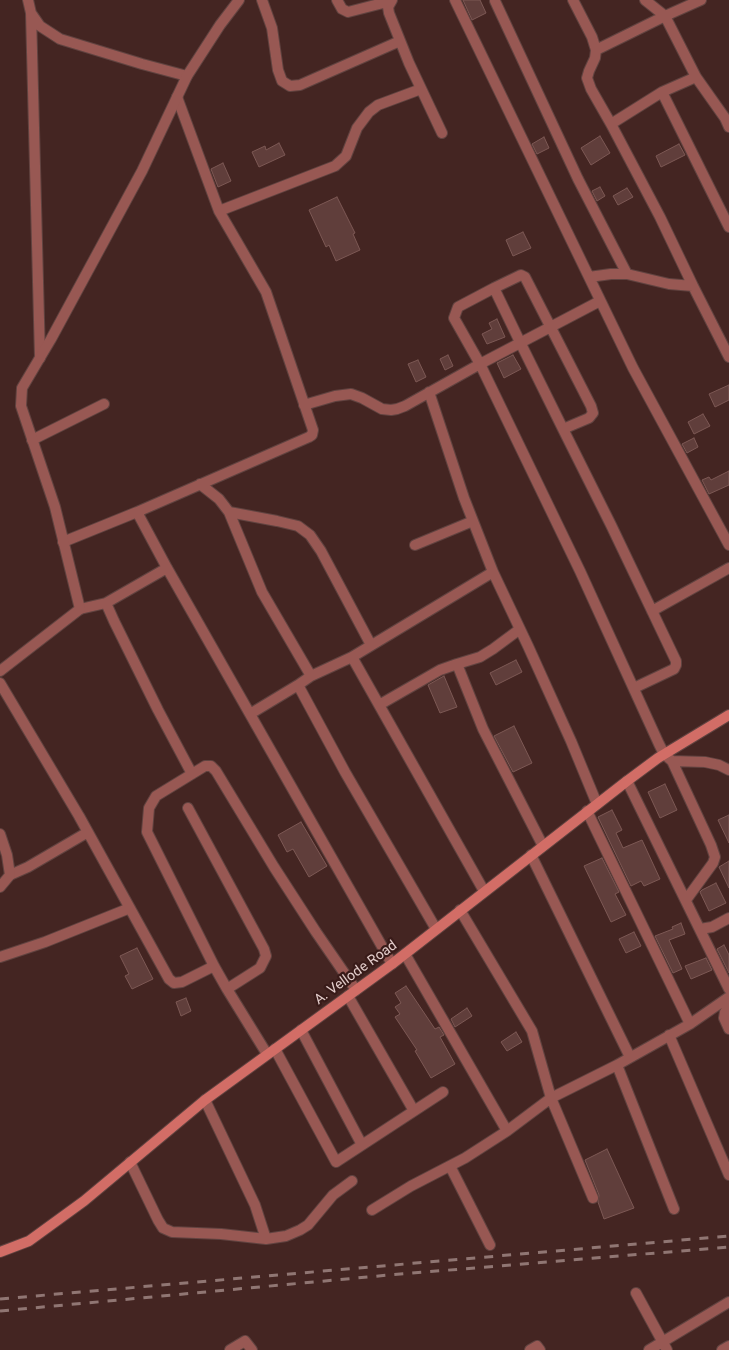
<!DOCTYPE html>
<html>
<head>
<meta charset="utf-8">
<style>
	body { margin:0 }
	canvas { display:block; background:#442522 }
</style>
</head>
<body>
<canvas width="729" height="1350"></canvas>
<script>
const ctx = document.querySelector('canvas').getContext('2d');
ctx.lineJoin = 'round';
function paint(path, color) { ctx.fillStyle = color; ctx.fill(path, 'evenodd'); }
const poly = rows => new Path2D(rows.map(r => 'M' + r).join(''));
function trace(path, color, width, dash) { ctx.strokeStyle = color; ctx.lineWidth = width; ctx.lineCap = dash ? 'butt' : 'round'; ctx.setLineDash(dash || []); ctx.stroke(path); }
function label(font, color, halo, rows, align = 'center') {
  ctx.font = font + ' Roboto,sans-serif'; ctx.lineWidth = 4.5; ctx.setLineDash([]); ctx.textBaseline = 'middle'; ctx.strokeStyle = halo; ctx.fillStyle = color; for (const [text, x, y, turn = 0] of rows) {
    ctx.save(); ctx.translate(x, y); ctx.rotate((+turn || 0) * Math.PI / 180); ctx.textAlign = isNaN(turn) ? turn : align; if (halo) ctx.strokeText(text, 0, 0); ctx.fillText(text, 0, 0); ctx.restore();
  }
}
const building = poly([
	[463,0,480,0,486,13,472,20,463,0],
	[600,136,610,153,591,165,581,148,600,136],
	[544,137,549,148,537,154,532,144,544,137],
	[279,143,285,155,259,167,252,152,265,146,266,150,279,143],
	[679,144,685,155,661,167,656,156,679,144],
	[223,163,231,181,218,187,211,169,223,163],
	[600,187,605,196,597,201,592,191,600,187],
	[627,188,633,197,618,205,613,196,627,188],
	[337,197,355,233,353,234,360,250,336,261,329,245,326,247,309,210,337,197],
	[523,232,531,248,513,256,506,240,523,232],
	[497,319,505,337,487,344,482,334,492,329,489,323,497,319],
	[448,355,453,366,445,370,440,359,448,355],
	[513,355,521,369,504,378,497,363,513,355],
	[418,360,426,377,416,382,408,364,418,360],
	[729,385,729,400,715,407,709,394,729,385],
	[703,414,710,426,694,434,688,422,703,414],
	[694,438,698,447,687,453,682,444,694,438],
	[729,471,729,485,709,494,702,480,709,477,711,480,729,471],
	[516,660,522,672,496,685,490,673,516,660],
	[444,676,457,707,440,713,428,685,444,676],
	[514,726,532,763,513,772,494,736,514,726],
	[665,784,677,810,660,818,648,792,665,784],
	[612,810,622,830,616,833,623,848,642,840,660,879,644,886,641,881,631,886,598,817,612,810],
	[729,815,729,843,718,820,729,815],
	[301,822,327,866,309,877,293,849,287,852,278,835,301,822],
	[602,858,619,892,615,894,626,915,611,922,584,866,602,858],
	[729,861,729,888,719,867,729,861],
	[716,883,726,903,709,911,700,892,702,890,716,883],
	[681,923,685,934,669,940,682,969,673,973,655,936,673,929,672,927,681,923],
	[634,932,641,946,626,953,619,939,634,932],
	[724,945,729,955,729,973,717,949,724,945],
	[137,948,153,979,132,989,125,976,129,974,120,956,137,948],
	[706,958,712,970,691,979,685,966,706,958],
	[406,986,435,1029,439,1027,444,1035,440,1037,455,1064,431,1078,415,1051,417,1050,395,1017,400,1014,395,1007,401,1003,395,993,406,986],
	[186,998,191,1011,181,1016,176,1002,186,998],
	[467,1008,472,1016,455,1027,451,1019,467,1008],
	[516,1032,522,1042,507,1051,501,1042,516,1032],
	[607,1149,634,1208,604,1219,598,1202,599,1195,585,1160,607,1149]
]);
paint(building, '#603e3b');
trace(building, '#7c5854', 1);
const minor = poly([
	[28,0,31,13,40,26,60,39,142,64,187,76],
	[262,0,272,28,278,70,282,81,290,86,300,85,400,41],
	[337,0,342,9,348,12,391,1],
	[392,0,388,7,389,13,409,63,442,133],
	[455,0,633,368,729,545],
	[573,0,592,37,596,50,595,58,589,71,587,78,591,89,611,124,660,217,693,286,729,357],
	[701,0,665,16,696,77,725,118,729,127],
	[495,1,578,179,627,274],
	[31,13,40,358],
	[596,50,665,16,645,0],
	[662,92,729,227],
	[611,124,662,92,696,77],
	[219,211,335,166,346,156,357,128,369,112,378,105,421,89],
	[589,277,611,274,627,274,669,284,693,286],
	[494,288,458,307,454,318,480,364,580,571,659,744,664,754,672,761,705,762,719,765,729,770],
	[429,392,464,498,493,572,528,646,571,741,597,804],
	[304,405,335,396,351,394,362,398,382,409,391,410,397,409,405,406,480,364,600,301],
	[563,429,589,418,593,413,591,406,525,277,521,275,494,288,520,342,563,429,611,525,676,661,676,665,674,669,634,688],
	[32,440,104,404],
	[200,484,219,499,229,512,262,592,311,676,298,685,345,772,436,929],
	[137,512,167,568,392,964],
	[229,512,277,521,298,526,310,535,321,551,371,645],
	[63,542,137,512,309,437,312,435,313,430,266,292,219,211,177,97],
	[415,545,473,521],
	[106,603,167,568],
	[80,609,106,603,114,621,158,710,192,774],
	[652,611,729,568],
	[520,629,493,649,480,657,457,664,483,729,543,846],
	[352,657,484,891],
	[311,676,352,657,493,572],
	[0,683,79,816,169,979,174,983,182,982,214,966],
	[379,705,440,670,457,664],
	[250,714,298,685],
	[672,761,711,845,715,857,713,863,686,900],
	[627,781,729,989],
	[188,808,264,949,266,956,260,968,227,989],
	[587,811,690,1024],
	[531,855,630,1057],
	[10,875,28,867,88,832],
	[460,910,532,1031,551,1098,593,1198],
	[700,929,712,927,729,918],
	[405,954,507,1131],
	[0,957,45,942,130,908],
	[348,996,414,1111],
	[729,1007,725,1012,724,1018,729,1029],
	[301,1030,362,1145],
	[669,1035,729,1175],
	[275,1049,336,1162,443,1092],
	[267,1054,227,989,214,966,147,832,149,808,156,796,205,766,211,766,216,771,274,867,316,932,356,990],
	[617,1065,674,1209],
	[205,1100,255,1205,266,1239],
	[130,1162,158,1220,163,1228,172,1232,221,1234,266,1239,286,1236,300,1230,308,1225,333,1195,352,1181],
	[450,1166,490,1245],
	[372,1210,411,1186,465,1158,507,1131,551,1098,617,1065,690,1024,729,997],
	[636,1293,667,1350],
	[230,1350,245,1341,252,1350],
	[530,1350,537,1346,540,1350],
	[649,1350,729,1302],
	[722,1350,729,1346]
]);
const tertiary = poly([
	[0,671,80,609,55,507,21,406,22,388,51,339,142,171,187,76,220,25,239,0],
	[0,834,7,855,10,875,0,887]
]);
const secondary = poly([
	[0,1252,29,1241,84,1201,205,1100,392,964,627,781,658,758,729,715]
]);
trace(minor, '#614340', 12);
trace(tertiary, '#614340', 12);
trace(secondary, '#614340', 12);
trace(minor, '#985853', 10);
trace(tertiary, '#985853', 10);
trace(secondary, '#d26d66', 10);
trace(poly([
	[0,1299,729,1236],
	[0,1311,389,1275,729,1247]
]), '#907673', 3, [9, 9]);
label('14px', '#e3cdcb', '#391b19', [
	["A. Vellode Road",356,973,-36]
]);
</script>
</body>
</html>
